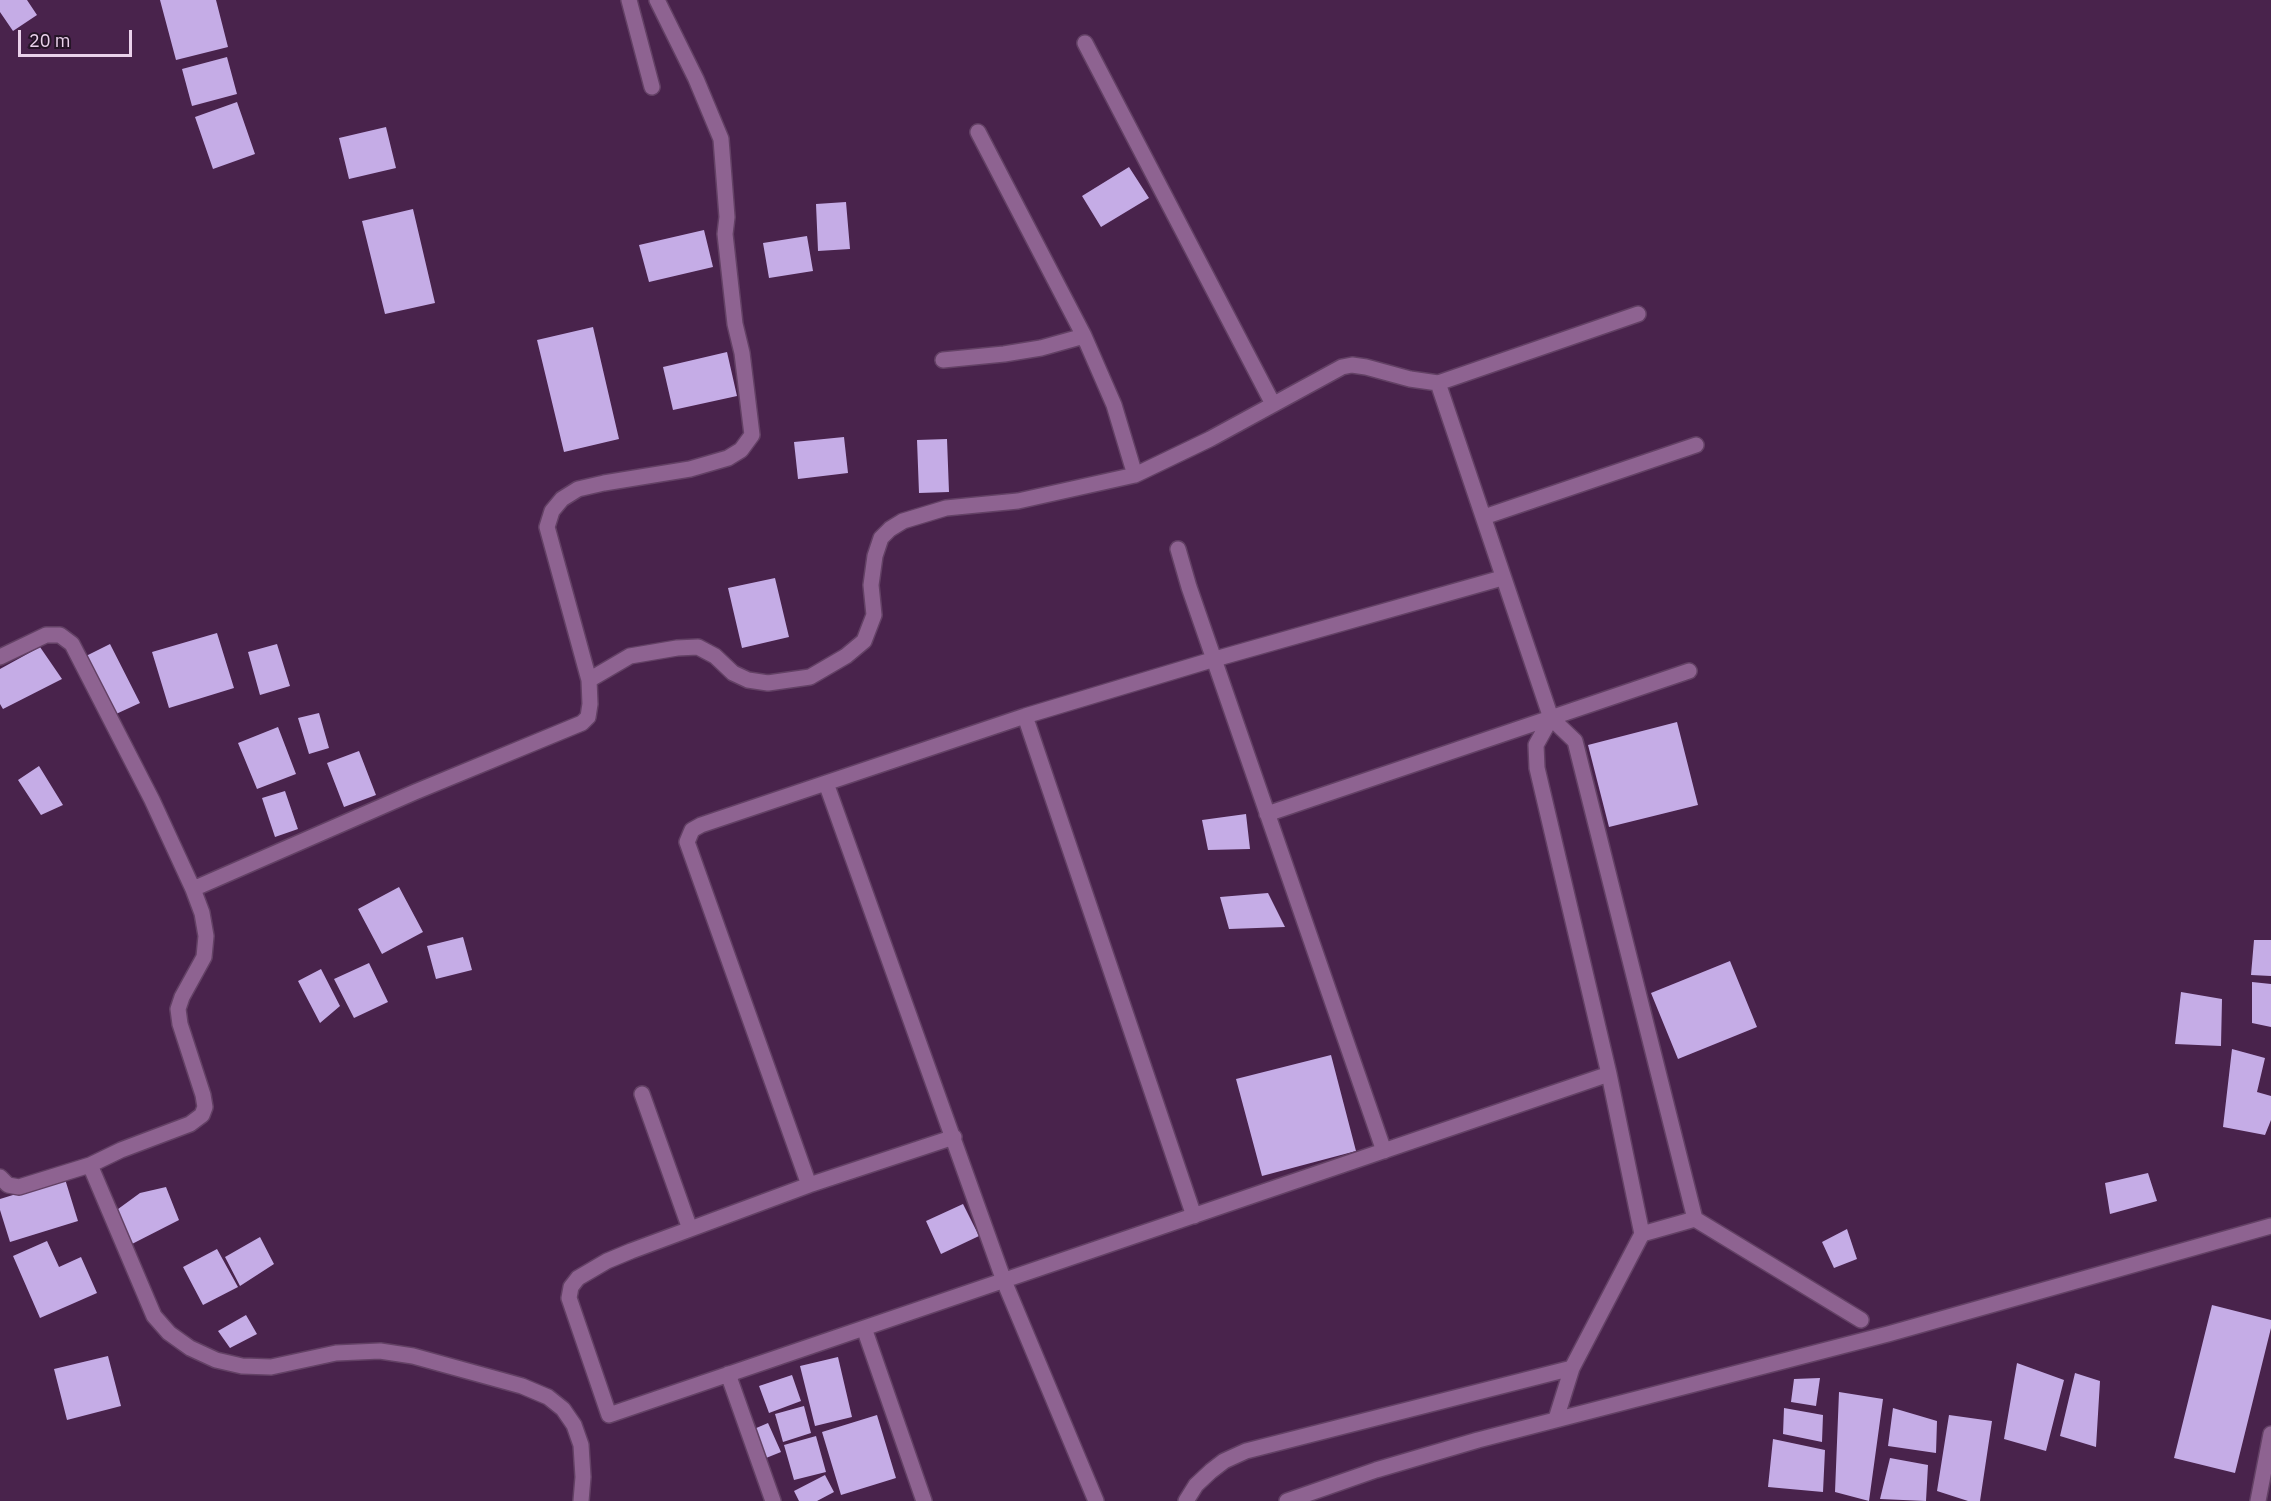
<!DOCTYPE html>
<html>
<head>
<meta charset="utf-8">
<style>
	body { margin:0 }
	#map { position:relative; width:2271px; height:1501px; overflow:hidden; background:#49234c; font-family:"IBM Plex Sans",sans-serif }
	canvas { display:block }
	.scale { position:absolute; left:18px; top:30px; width:114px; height:27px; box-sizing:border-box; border:3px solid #ead2eb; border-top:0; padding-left:8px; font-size:18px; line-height:21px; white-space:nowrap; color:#ead2eb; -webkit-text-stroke:4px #251427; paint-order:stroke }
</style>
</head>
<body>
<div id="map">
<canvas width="2271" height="1501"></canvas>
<div class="scale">20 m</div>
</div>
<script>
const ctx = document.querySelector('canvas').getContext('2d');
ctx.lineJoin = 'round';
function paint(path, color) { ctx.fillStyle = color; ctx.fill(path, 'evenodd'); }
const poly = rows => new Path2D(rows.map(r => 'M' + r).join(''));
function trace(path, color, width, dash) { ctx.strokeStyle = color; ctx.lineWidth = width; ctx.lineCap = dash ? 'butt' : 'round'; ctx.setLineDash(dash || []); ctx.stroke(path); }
paint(poly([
	[0,0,27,0,37,15,13,31,0,12],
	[160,0,216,0,228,47,176,60],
	[227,57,237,94,192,106,182,69],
	[237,102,255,154,213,169,195,117],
	[386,127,396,168,349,179,339,138],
	[1129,167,1149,198,1101,227,1082,196],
	[846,202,850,249,818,251,816,204],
	[413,209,435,303,385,314,362,221],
	[704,230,713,267,649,282,639,245],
	[807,236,813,271,769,278,763,243],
	[593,327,619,439,564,452,537,340],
	[727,352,737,396,673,410,663,367],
	[844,437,848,473,798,479,794,442],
	[947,439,949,492,919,493,917,440],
	[775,578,789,637,742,648,728,588],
	[217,633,234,688,169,708,152,652],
	[110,644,140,703,116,714,86,656],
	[277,644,290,686,260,695,248,652],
	[40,647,62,679,3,709,0,704,0,669],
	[319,713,329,748,309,754,298,718],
	[1677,722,1698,805,1609,827,1588,745],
	[278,727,296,774,257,789,238,743],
	[359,751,376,795,344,807,327,763],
	[39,766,63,805,41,815,18,780],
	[285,791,298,829,275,837,262,798],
	[1246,814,1250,849,1208,850,1202,820],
	[399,887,423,932,382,954,358,909],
	[1268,893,1285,927,1229,929,1220,897],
	[463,937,472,970,436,979,427,946],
	[2254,940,2271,940,2271,976,2251,975],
	[1730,961,1757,1027,1678,1059,1651,993],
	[369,963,388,1002,354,1018,334,979],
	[321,969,340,1006,320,1023,298,981],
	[2252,982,2271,984,2271,1027,2252,1023],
	[2181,992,2222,999,2221,1046,2175,1044],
	[2232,1049,2265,1058,2257,1092,2271,1096,2271,1120,2265,1135,2223,1127],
	[1331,1055,1356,1151,1262,1176,1236,1079],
	[2148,1173,2157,1201,2110,1214,2105,1183],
	[65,1179,78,1221,10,1242,0,1210,0,1199],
	[166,1187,179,1220,130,1245,114,1212,140,1193],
	[963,1204,979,1236,941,1254,926,1221],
	[1847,1229,1857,1259,1834,1268,1822,1242],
	[260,1237,274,1264,240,1286,225,1257],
	[47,1241,59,1267,81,1257,97,1293,40,1318,13,1256],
	[217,1249,238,1287,203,1305,183,1267],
	[2212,1305,2271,1320,2271,1328,2235,1473,2174,1458],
	[246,1315,257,1334,230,1348,218,1331],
	[108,1356,121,1406,67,1420,54,1369],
	[838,1357,852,1417,815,1426,800,1366],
	[2017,1363,2064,1380,2046,1451,2004,1439],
	[2075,1373,2100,1381,2096,1447,2060,1436],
	[792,1375,801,1401,769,1413,759,1386],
	[1820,1378,1816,1406,1791,1402,1794,1379],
	[1839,1392,1883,1399,1869,1501,1835,1492],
	[804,1406,811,1433,783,1442,775,1414],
	[1784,1408,1823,1415,1822,1442,1783,1434],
	[1893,1408,1937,1421,1936,1453,1888,1446],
	[877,1415,896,1478,841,1495,822,1432],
	[1949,1415,1992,1421,1980,1501,1968,1501,1937,1491],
	[768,1423,781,1452,766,1458,754,1429],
	[816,1436,826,1472,794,1480,784,1445],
	[1773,1439,1825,1450,1823,1492,1768,1487],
	[1890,1458,1928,1465,1926,1501,1880,1499],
	[825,1475,834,1492,817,1501,799,1501,794,1491]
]), '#c5ace6');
const minor = poly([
	[629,0,652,87],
	[1085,43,1273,404],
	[978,132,1084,336,1114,405,1135,475],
	[943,360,1004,354,1041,348,1084,336],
	[1438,383,1551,718,1575,741,1695,1219,1861,1320],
	[1484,517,1696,445],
	[1178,549,1189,587,1384,1151],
	[0,657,46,635,60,635,72,644,152,800,193,889,202,913,206,936,204,957,182,997,178,1009,180,1024,203,1095,205,1107,202,1115,190,1124,121,1150,90,1165,19,1187,8,1185,0,1177],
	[589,680,630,656,677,648,698,647,715,656,733,673,748,680,768,683,810,677,846,656,864,641,874,615,871,585,875,556,881,538,890,529,903,521,946,508,1018,501,1135,475,1210,439,1342,367,1352,365,1366,367,1410,379,1438,383,1638,314],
	[1025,716,1194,1216],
	[1551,718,1536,745,1537,768,1609,1074,1642,1234,1572,1368,1556,1419],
	[826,783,1004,1281,1096,1501],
	[1267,814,1689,671],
	[193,889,415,792,582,723,588,717,590,704,589,680,547,527,552,511,562,499,578,489,604,483,690,469,728,458,741,450,752,435,742,353,735,324,725,234,727,217,721,139,696,79,657,0],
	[642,1094,690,1229],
	[954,1137,809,1185,631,1251,607,1261,578,1278,571,1287,569,1298,609,1415,1609,1074],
	[90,1165,154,1316,169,1333,190,1348,216,1360,242,1366,271,1367,336,1353,380,1351,413,1356,522,1386,548,1397,563,1409,574,1425,581,1445,583,1477,581,1501],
	[809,1185,687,842,692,830,701,825,1025,716,1215,659,1502,578],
	[1642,1234,1695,1219],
	[864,1328,924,1501],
	[728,1374,773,1501],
	[1186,1501,1196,1485,1211,1471,1224,1461,1246,1451,1572,1368],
	[1287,1501,1376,1470,1478,1440,1888,1334,2271,1226],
	[2258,1501,2271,1434]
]);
trace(minor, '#634165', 18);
trace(minor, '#8e6391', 15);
</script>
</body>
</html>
